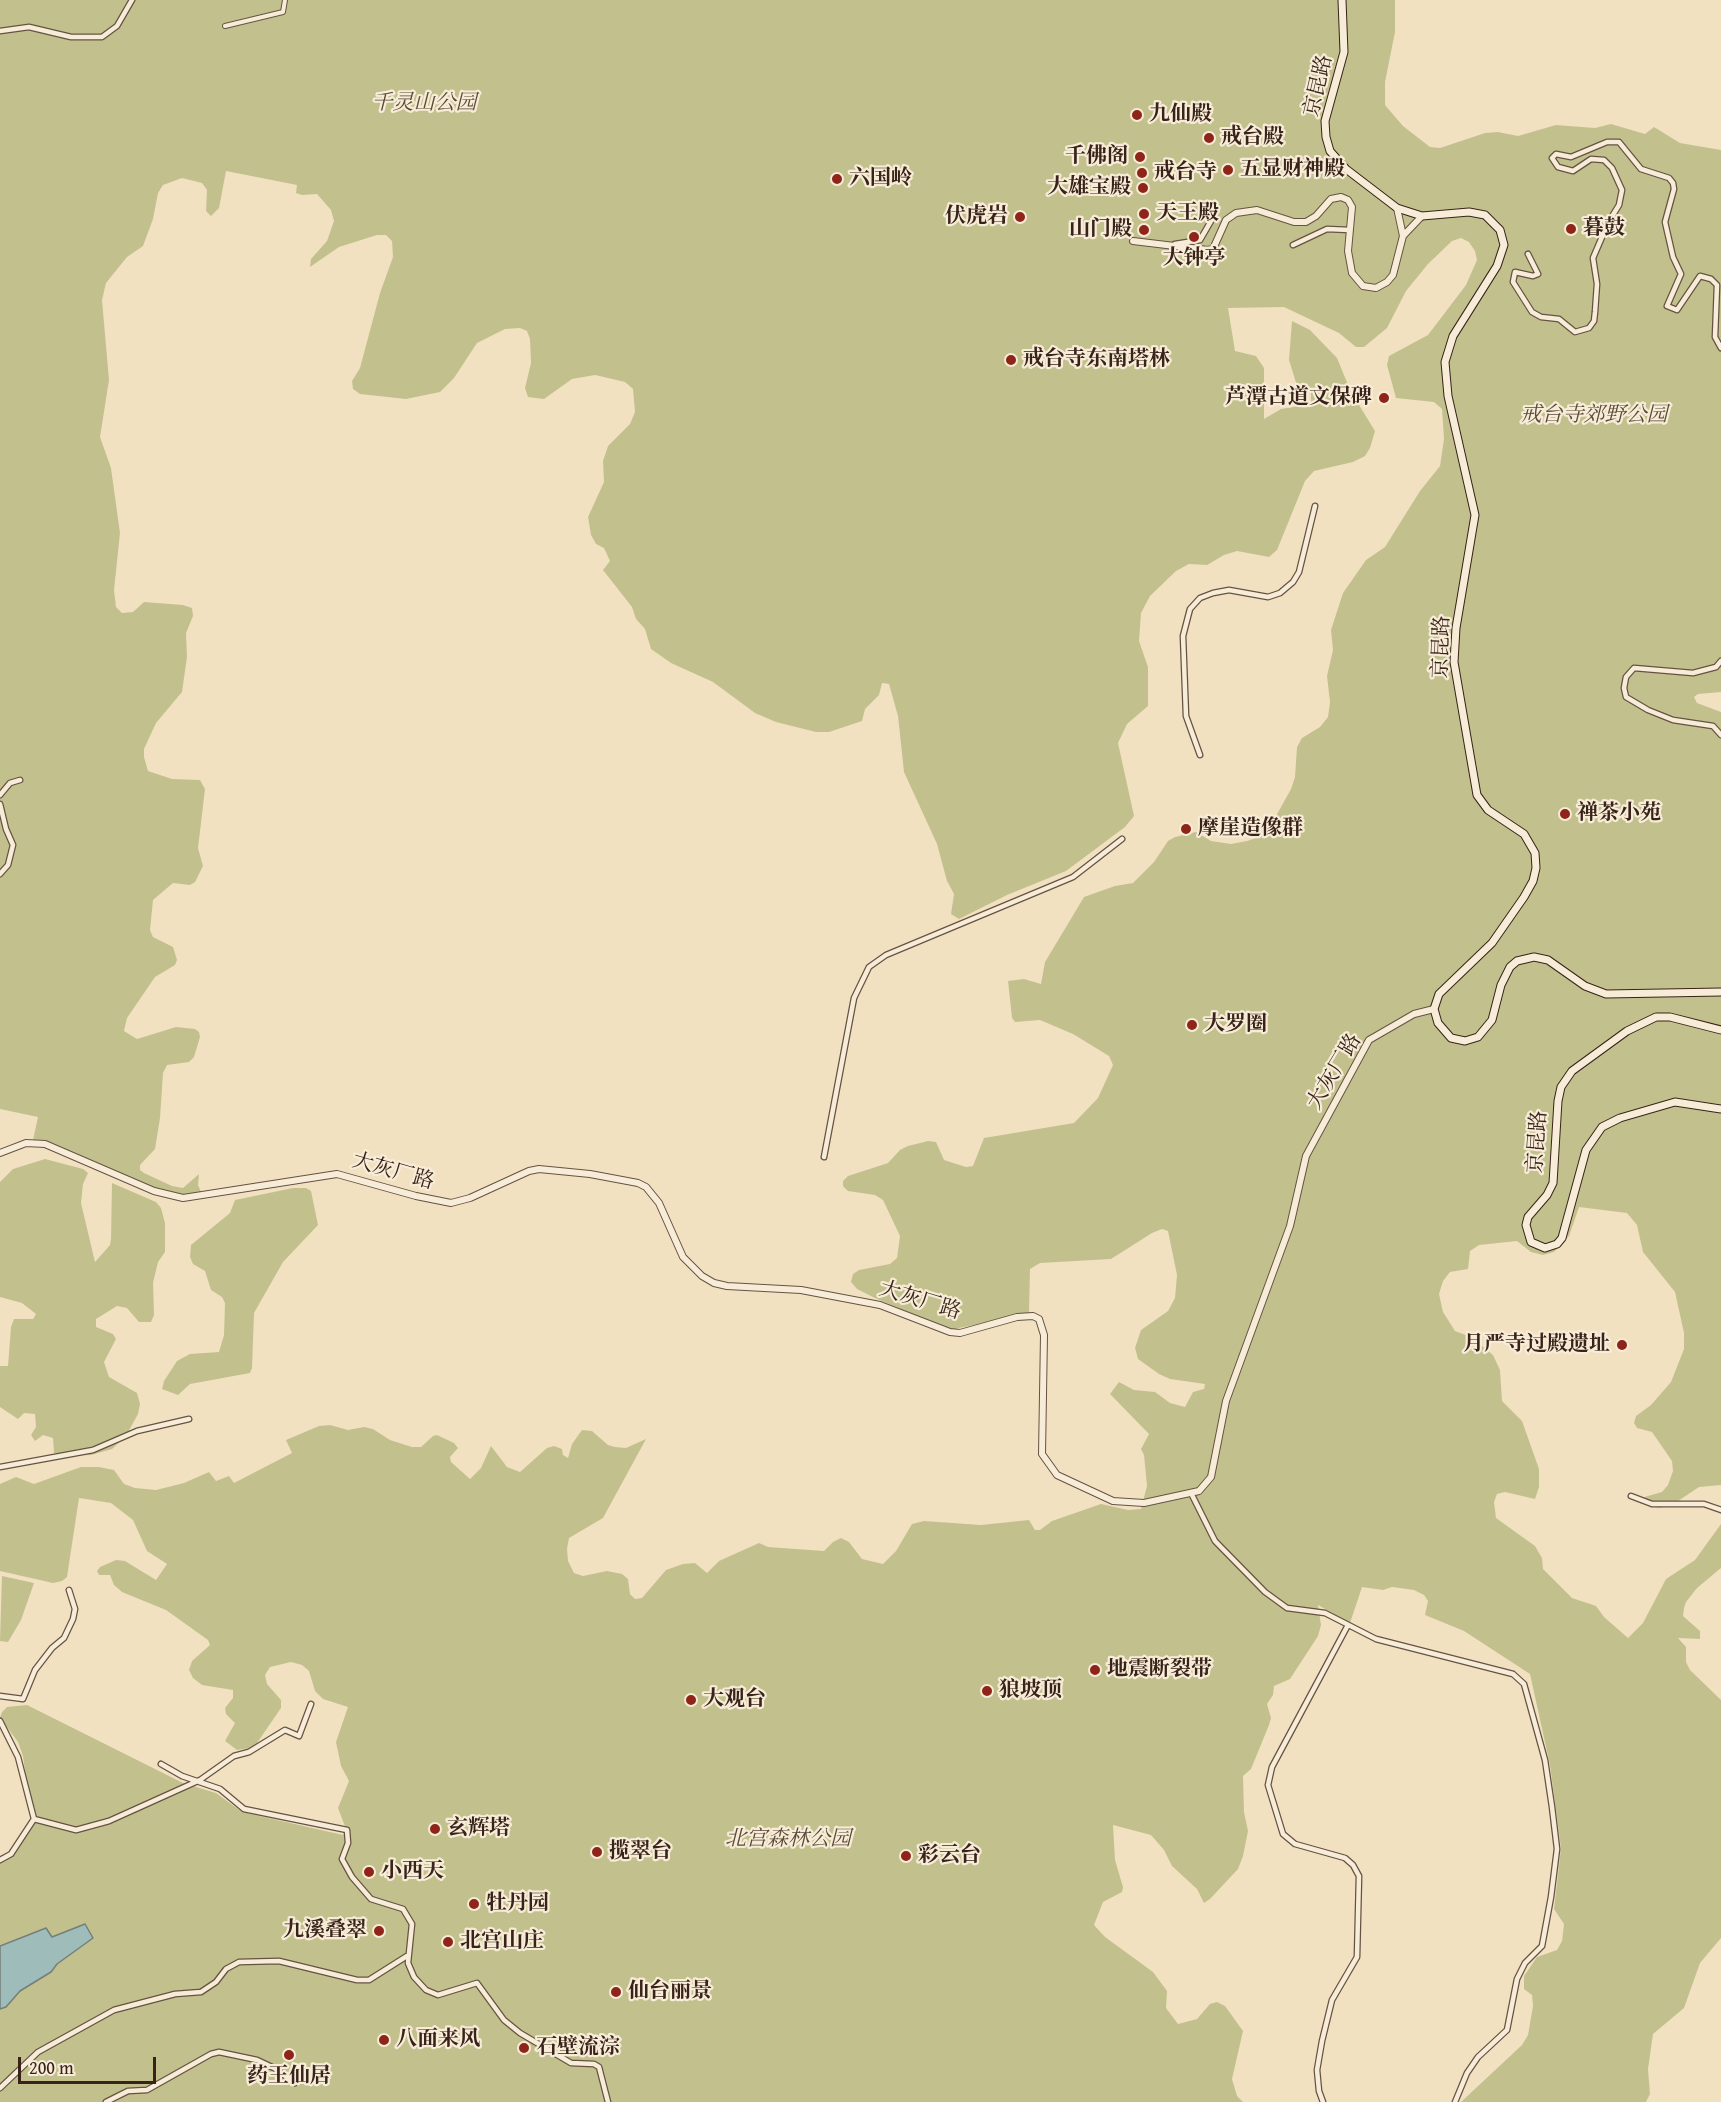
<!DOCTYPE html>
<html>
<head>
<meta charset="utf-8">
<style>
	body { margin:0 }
	#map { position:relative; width:1721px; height:2102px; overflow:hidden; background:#f2e1c1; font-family:"Gentium Book Plus",serif }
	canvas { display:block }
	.scale { position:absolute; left:18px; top:2057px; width:138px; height:27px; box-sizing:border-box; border:3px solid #382219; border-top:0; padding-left:8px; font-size:18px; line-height:21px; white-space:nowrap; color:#382219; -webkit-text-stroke:4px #f7ecd7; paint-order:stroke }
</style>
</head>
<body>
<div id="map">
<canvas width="1721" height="2102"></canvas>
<div class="scale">200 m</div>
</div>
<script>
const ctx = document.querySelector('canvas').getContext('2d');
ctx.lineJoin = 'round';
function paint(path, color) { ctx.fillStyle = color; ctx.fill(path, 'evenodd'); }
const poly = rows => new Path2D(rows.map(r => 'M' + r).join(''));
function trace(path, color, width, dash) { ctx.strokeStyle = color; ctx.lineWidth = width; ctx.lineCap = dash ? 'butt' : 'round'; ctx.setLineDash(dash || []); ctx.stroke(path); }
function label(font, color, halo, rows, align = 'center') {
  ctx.font = font + ' "Gentium Book Plus","Noto Serif SC",serif'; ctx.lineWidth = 4.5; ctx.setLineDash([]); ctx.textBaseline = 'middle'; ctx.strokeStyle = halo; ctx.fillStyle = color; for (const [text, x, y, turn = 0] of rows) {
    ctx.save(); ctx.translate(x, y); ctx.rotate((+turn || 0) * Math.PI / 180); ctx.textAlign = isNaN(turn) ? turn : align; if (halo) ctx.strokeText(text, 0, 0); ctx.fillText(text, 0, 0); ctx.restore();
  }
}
paint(poly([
	[0,0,1395,0,1395,32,1385,82,1385,105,1403,126,1430,147,1440,148,1485,133,1498,132,1518,136,1556,125,1595,128,1611,124,1645,134,1654,127,1680,143,1721,150,1721,692,1698,694,1694,697,1697,703,1721,712,1721,1485,1699,1487,1678,1501,1660,1508,1640,1503,1641,1498,1662,1492,1668,1485,1673,1471,1672,1461,1652,1432,1637,1428,1634,1423,1636,1416,1651,1405,1671,1382,1684,1349,1684,1333,1675,1292,1643,1252,1637,1225,1627,1213,1579,1207,1569,1236,1554,1252,1543,1255,1531,1252,1517,1241,1479,1245,1470,1251,1468,1269,1450,1272,1443,1281,1439,1294,1443,1312,1455,1331,1471,1337,1493,1355,1500,1370,1502,1401,1522,1421,1539,1469,1539,1487,1535,1499,1505,1492,1497,1494,1494,1502,1496,1518,1535,1546,1542,1558,1543,1569,1572,1598,1596,1606,1604,1617,1628,1638,1643,1623,1666,1579,1695,1560,1721,1524,1721,1568,1697,1588,1686,1602,1684,1608,1683,1616,1700,1631,1700,1639,1678,1638,1686,1647,1686,1662,1690,1670,1721,1700,1721,1938,1700,1963,1684,2008,1653,2034,1648,2069,1650,2094,1646,2102,1461,2102,1522,2045,1528,2035,1533,2006,1532,1995,1524,1989,1524,1976,1537,1957,1557,1950,1562,1941,1564,1924,1554,1909,1561,1848,1550,1765,1530,1674,1464,1631,1425,1615,1428,1601,1424,1595,1414,1590,1392,1587,1383,1590,1362,1587,1350,1623,1318,1605,1321,1625,1318,1636,1290,1679,1274,1686,1273,1695,1267,1704,1271,1718,1269,1725,1251,1769,1243,1776,1244,1812,1248,1831,1243,1856,1238,1869,1210,1899,1204,1903,1197,1889,1172,1866,1164,1850,1151,1835,1113,1825,1115,1860,1123,1887,1122,1892,1103,1902,1094,1925,1105,1937,1153,1972,1167,1991,1166,2008,1178,2024,1197,2019,1210,2004,1217,2002,1225,2006,1243,2031,1232,2079,1237,2096,1243,2102,0,2102,0,1863,18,1848,31,1818,23,1756,18,1742,0,1718,2,1712,7,1707,27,1705,183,1783,216,1793,242,1812,343,1835,346,1829,338,1808,349,1781,341,1766,336,1742,348,1707,323,1699,315,1691,309,1671,302,1665,291,1662,270,1667,265,1675,267,1684,281,1700,281,1708,257,1743,251,1748,237,1750,225,1741,235,1723,226,1714,225,1708,233,1698,233,1690,202,1685,193,1678,189,1670,192,1661,210,1645,208,1640,166,1610,122,1592,114,1585,110,1575,99,1575,97,1571,100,1567,116,1560,125,1561,156,1580,167,1564,147,1551,133,1520,111,1503,79,1498,67,1577,62,1581,53,1583,0,1571,0,1484,16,1477,34,1484,81,1467,99,1467,114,1470,124,1484,135,1488,156,1490,184,1483,209,1472,216,1481,229,1476,234,1483,292,1453,286,1440,319,1426,330,1425,348,1430,364,1427,373,1429,390,1440,412,1447,421,1447,433,1436,437,1435,454,1443,458,1448,450,1457,451,1462,470,1479,481,1468,491,1446,507,1467,520,1472,547,1448,554,1446,562,1449,563,1455,568,1458,572,1444,582,1430,592,1431,608,1445,615,1447,626,1448,646,1439,603,1518,569,1538,567,1549,568,1561,574,1573,583,1576,607,1571,622,1574,628,1579,630,1594,635,1599,642,1598,666,1570,683,1564,695,1563,707,1573,719,1561,759,1543,768,1547,824,1551,833,1542,841,1538,849,1542,862,1559,883,1564,896,1551,912,1524,924,1521,981,1525,1029,1520,1035,1530,1040,1530,1052,1521,1101,1504,1128,1510,1141,1509,1147,1486,1144,1455,1141,1449,1149,1434,1110,1394,1119,1382,1134,1390,1155,1392,1170,1403,1185,1407,1193,1392,1204,1389,1205,1384,1170,1379,1159,1374,1138,1359,1135,1348,1141,1330,1168,1311,1175,1298,1177,1275,1168,1231,1162,1229,1152,1233,1111,1259,1040,1263,1030,1269,1029,1313,950,1330,875,1298,857,1289,851,1282,853,1274,859,1270,890,1264,897,1258,900,1236,883,1200,875,1195,848,1191,843,1186,843,1181,848,1176,888,1163,900,1150,908,1146,928,1141,936,1142,944,1160,966,1167,973,1166,984,1138,1074,1123,1098,1098,1113,1065,1109,1056,1073,1034,1040,1020,1015,1022,1012,1018,1008,981,1024,979,1041,984,1045,962,1084,897,1115,886,1133,883,1154,862,1168,841,1175,837,1196,832,1211,841,1231,844,1247,841,1256,838,1276,816,1291,789,1295,777,1297,747,1302,738,1320,727,1328,717,1330,702,1327,676,1333,650,1331,630,1343,593,1366,560,1385,547,1420,491,1440,466,1444,439,1442,409,1434,402,1396,398,1387,365,1389,356,1428,335,1466,285,1477,260,1475,251,1469,242,1461,238,1452,241,1428,264,1406,291,1387,328,1364,347,1356,347,1339,333,1284,307,1228,308,1235,351,1256,356,1264,368,1264,419,1281,409,1311,404,1311,392,1297,386,1289,360,1292,321,1310,330,1337,358,1351,392,1375,431,1370,448,1365,456,1353,462,1314,471,1305,481,1277,550,1269,557,1237,551,1224,555,1207,565,1189,564,1176,571,1150,596,1141,613,1139,641,1148,667,1148,706,1127,724,1118,743,1134,816,1125,827,1066,871,1007,895,959,919,951,914,954,894,947,881,937,844,904,772,898,716,889,684,882,683,879,695,865,709,862,721,829,732,816,732,776,722,755,713,713,682,671,663,651,649,645,629,636,619,632,607,603,570,610,561,604,548,596,544,591,535,588,517,604,482,603,461,608,446,630,424,635,412,633,389,625,382,595,375,572,379,544,399,528,397,525,388,531,363,530,339,527,331,520,328,505,329,477,343,454,378,440,392,406,399,360,394,353,389,352,381,360,368,380,293,393,257,392,241,386,235,377,235,339,247,310,267,311,259,327,241,334,221,331,210,317,194,302,195,296,193,297,185,226,171,219,208,211,216,206,211,207,190,202,183,182,178,163,185,158,193,153,219,143,246,127,257,106,283,102,300,109,380,100,437,111,468,120,533,114,590,116,607,122,613,133,612,144,602,183,605,192,608,193,616,186,633,187,657,182,692,156,723,144,749,144,757,148,771,172,779,200,780,205,789,198,848,203,866,195,882,190,885,173,883,153,900,150,930,153,937,173,947,177,960,175,965,155,977,127,1018,124,1031,137,1039,176,1027,195,1029,199,1032,200,1037,194,1057,189,1062,167,1065,163,1073,160,1118,155,1149,140,1165,140,1170,144,1173,172,1186,183,1188,199,1174,198,1185,202,1194,182,1196,158,1191,74,1153,33,1140,38,1117,0,1109],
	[45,1159,83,1169,88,1173,83,1184,81,1203,95,1262,110,1245,111,1239,112,1183,156,1202,161,1208,165,1223,165,1252,158,1262,153,1283,154,1315,151,1322,139,1322,127,1308,117,1306,96,1319,96,1327,113,1334,116,1339,104,1362,109,1377,137,1393,140,1404,138,1414,126,1436,112,1449,91,1455,61,1456,54,1453,53,1438,43,1435,35,1441,31,1435,36,1427,35,1414,24,1413,18,1419,0,1407,0,1366,8,1366,11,1327,14,1319,33,1319,36,1314,22,1303,0,1297,0,1182,13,1169],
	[293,1188,306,1188,311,1191,318,1225,283,1262,254,1313,252,1368,250,1373,190,1384,178,1395,162,1389,164,1381,177,1361,190,1354,219,1352,224,1335,225,1303,222,1297,211,1290,205,1271,193,1264,190,1257,191,1245,230,1213,235,1200],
	[2,1576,34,1583,21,1620,8,1642,0,1641]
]), '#c2c18e');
const water = poly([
	[85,1924,93,1938,57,1964,51,1972,20,1991,6,2007,0,2009,0,1946,46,1928,52,1937,85,1924]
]);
paint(water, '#9dbcba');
trace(water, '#757e7a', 1.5);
const pedestrian = poly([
	[225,26,283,12,285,0]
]);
const minor = poly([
	[0,31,29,27,71,37,102,37,117,26,132,0],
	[1175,244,1200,240,1211,221],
	[1293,245,1327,229,1350,230],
	[1528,254,1538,274,1533,276,1515,272,1513,282,1532,312,1541,317,1559,319,1575,332,1589,328,1594,321,1595,312,1597,284,1593,258,1608,223,1619,205,1622,190,1612,168,1604,160,1591,159,1573,171,1558,167,1552,158,1556,154,1571,157,1607,142,1619,142,1641,169,1669,178,1673,183,1674,189,1665,222,1673,257,1681,274,1667,306,1677,310,1700,276,1711,279,1717,285,1715,337,1721,348],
	[1721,661,1716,667,1693,673,1634,668,1626,677,1624,688,1626,697,1648,710,1673,720,1713,726,1721,735],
	[1200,755,1186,716,1183,636,1190,609,1200,598,1213,593,1229,590,1268,597,1280,593,1293,582,1299,572,1315,506],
	[0,795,10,783,20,780],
	[0,804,6,829,13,845,8,865,0,874],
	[824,1157,854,998,869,967,886,955,1073,877,1122,839],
	[0,1467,93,1450,137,1431,189,1419],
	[1191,1493,1215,1541,1265,1592,1287,1608,1325,1613,1376,1639,1513,1674,1524,1684,1545,1760,1552,1807,1557,1849,1551,1897,1542,1946,1525,1963,1517,1979,1507,2030,1478,2057,1467,2073,1455,2102],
	[1631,1496,1652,1504,1704,1504,1721,1510],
	[0,1696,23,1699,35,1670,52,1648,64,1638,73,1619,75,1609,69,1590],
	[0,1721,18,1757,34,1819],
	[161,1764,182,1776,220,1789,244,1809,347,1830,348,1843,342,1859,352,1877,371,1899,403,1909,412,1924,408,1963,414,1977,426,1990,438,1995,477,1983,504,2020,520,2033,571,2063,594,2064,599,2067,608,2102],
	[0,1860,11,1854,34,1819,76,1830,109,1821,200,1780,234,1756,249,1752,285,1730,299,1736,311,1704],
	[0,2088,38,2052,114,2010,175,1994,201,1992,216,1982,226,1969,239,1962,279,1961,357,1980,369,1980,407,1956],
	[106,2102,128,2091,147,2090,211,2054,219,2052,257,2060,274,2068,295,2083],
	[1323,2102,1319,2091,1317,2070,1322,2041,1332,2000,1357,1957,1359,1876,1353,1865,1345,1858,1295,1844,1283,1834,1268,1785,1272,1767,1348,1625]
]);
const tertiary = poly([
	[1397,208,1403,236,1422,216],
	[1133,241,1208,250,1213,249,1226,220,1236,213,1257,210,1294,222,1306,222,1316,216,1331,199,1341,197,1348,200,1352,207,1348,251,1352,273,1363,286,1376,288,1387,282,1393,275,1403,236],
	[0,1153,26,1143,45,1144,154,1191,183,1198,337,1174,416,1196,451,1203,470,1198,529,1171,539,1169,590,1174,638,1183,646,1187,659,1203,683,1257,702,1276,714,1283,727,1286,801,1290,880,1305,950,1332,960,1333,1017,1317,1033,1316,1039,1319,1044,1335,1042,1454,1057,1475,1113,1501,1144,1503,1199,1491,1211,1477,1226,1401,1290,1226,1306,1156,1369,1040,1414,1014,1434,1009]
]);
const secondary = poly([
	[1342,0,1344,52,1325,121,1326,137,1330,151,1346,169,1397,208,1422,216,1469,212,1485,215,1500,230,1504,245,1497,266,1453,336,1445,362,1448,396,1475,515,1456,628,1454,662,1477,795,1488,810,1524,834,1535,853,1536,868,1533,881,1524,897,1492,943,1439,994,1434,1009,1438,1023,1451,1038,1465,1041,1478,1037,1492,1020,1501,985,1510,967,1517,961,1534,957,1548,960,1585,986,1606,994,1721,992],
	[1721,1030,1670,1017,1656,1017,1627,1031,1572,1071,1561,1087,1558,1101,1553,1183,1547,1195,1528,1217,1526,1225,1531,1242,1545,1248,1557,1244,1562,1238,1586,1150,1602,1127,1620,1118,1675,1102,1721,1109]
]);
trace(pedestrian, '#665243', 6);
trace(minor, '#665243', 7);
trace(tertiary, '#665243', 8);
trace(secondary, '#382219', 9);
trace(pedestrian, '#f7ecd7', 4);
trace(minor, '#f7ecd7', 4.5);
trace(tertiary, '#f7ecd7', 6);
trace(secondary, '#f7ecd7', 7);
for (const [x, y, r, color] of [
	[1137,115,6,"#8f2418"],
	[1209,138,6,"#8f2418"],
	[1140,157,6,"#8f2418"],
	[1228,170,6,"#8f2418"],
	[1142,173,6,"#8f2418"],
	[837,179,6,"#8f2418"],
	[1143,188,6,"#8f2418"],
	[1144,214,6,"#8f2418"],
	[1020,217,6,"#8f2418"],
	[1571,229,6,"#8f2418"],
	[1144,230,6,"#8f2418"],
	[1194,237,6,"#8f2418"],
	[1011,360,6,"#8f2418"],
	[1384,398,6,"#8f2418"],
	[1565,814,6,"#8f2418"],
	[1186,829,6,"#8f2418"],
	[1192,1025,6,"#8f2418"],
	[1622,1345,6,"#8f2418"],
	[1095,1670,6,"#8f2418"],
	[987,1691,6,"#8f2418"],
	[691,1700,6,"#8f2418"],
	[435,1829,6,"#8f2418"],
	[597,1852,6,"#8f2418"],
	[906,1856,6,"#8f2418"],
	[369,1872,6,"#8f2418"],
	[474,1904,6,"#8f2418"],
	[379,1931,6,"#8f2418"],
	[448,1942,6,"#8f2418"],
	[616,1992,6,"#8f2418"],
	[384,2040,6,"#8f2418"],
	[524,2048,6,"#8f2418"],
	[289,2055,6,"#8f2418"]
]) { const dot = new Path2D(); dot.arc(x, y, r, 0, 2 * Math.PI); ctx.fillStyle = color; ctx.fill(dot); trace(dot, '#f7ecd7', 2); }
label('21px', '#382219', '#f7ecd7', [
	["京昆路",1319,86,-77],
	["京昆路",1442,647,-88],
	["大灰厂路",1335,1072,-59],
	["京昆路",1538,1142,-86],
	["大灰厂路",393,1172,16],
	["大灰厂路",920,1301,17]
]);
label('italic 21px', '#5a4a36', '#f7ecd7', [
	["千灵山公园",424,104],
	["戒台寺郊野公园",1594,416],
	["北宫森林公园",788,1840]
]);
label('bold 21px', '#382219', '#f7ecd7', [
	["九仙殿",1149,115],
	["戒台殿",1221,138],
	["千佛阁",1128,157,"right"],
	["五显财神殿",1240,170],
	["戒台寺",1154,173],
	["六国岭",849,179],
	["大雄宝殿",1131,188,"right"],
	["天王殿",1156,214],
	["伏虎岩",1008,217,"right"],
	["暮鼓",1583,229],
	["山门殿",1132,230,"right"],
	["大钟亭",1194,259,"center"],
	["戒台寺东南塔林",1023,360],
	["芦潭古道文保碑",1372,398,"right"],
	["禅茶小苑",1577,814],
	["摩崖造像群",1198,829],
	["大罗圈",1204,1025],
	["月严寺过殿遗址",1610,1345,"right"],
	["地震断裂带",1107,1670],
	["狼坡顶",999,1691],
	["大观台",703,1700],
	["玄辉塔",447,1829],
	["揽翠台",609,1852],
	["彩云台",918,1856],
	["小西天",381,1872],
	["牡丹园",486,1904],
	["九溪叠翠",367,1931,"right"],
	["北宫山庄",460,1942],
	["仙台丽景",628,1992],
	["八面来风",396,2040],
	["石壁流淙",536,2048],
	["药王仙居",289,2077,"center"]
], 'left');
</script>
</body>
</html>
